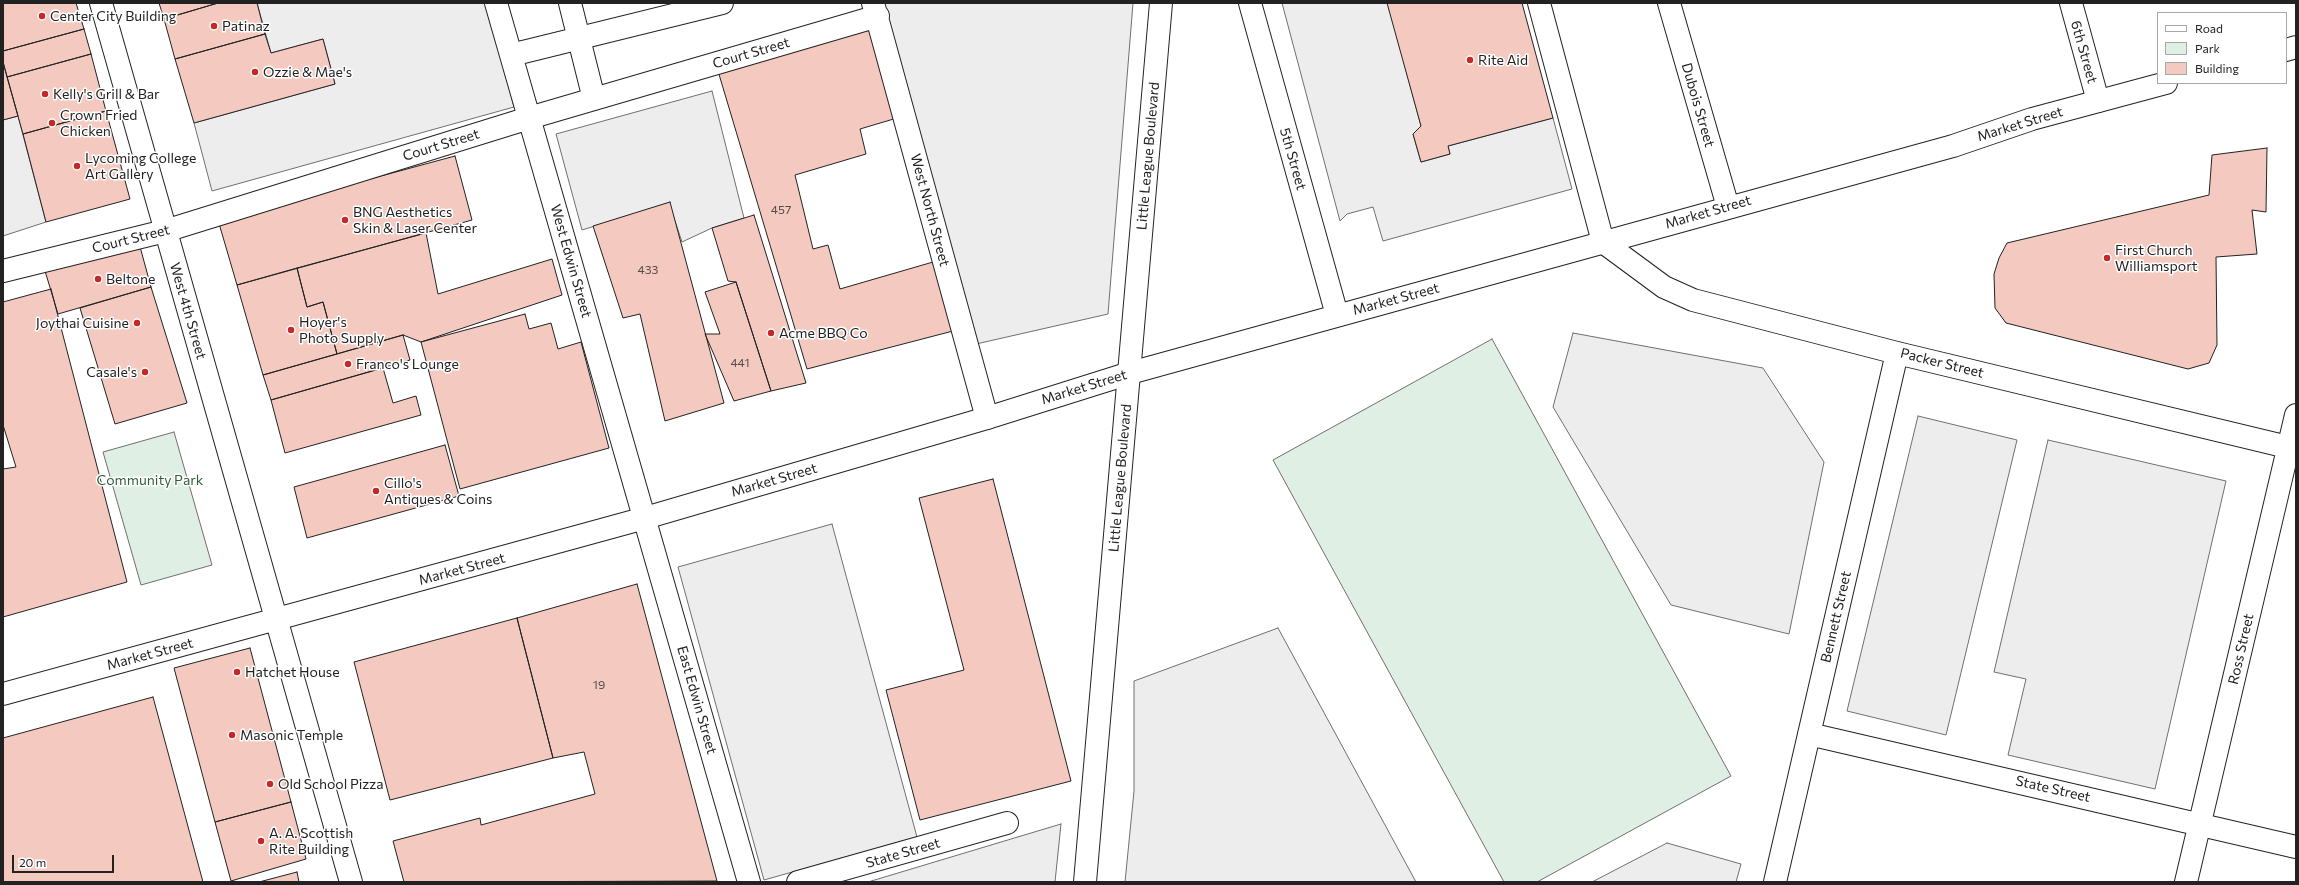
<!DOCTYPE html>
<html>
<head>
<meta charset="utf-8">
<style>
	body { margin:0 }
	#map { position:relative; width:2299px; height:885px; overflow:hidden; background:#fff; font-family:Commissioner,sans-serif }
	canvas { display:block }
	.frame { position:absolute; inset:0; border:4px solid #222; pointer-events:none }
	.legend { position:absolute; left:2157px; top:12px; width:130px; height:72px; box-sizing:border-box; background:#fff; border:1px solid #a7a7a7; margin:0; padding:5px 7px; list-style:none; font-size:12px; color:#222 }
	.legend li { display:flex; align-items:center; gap:8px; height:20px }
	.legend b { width:20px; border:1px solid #a7a7a7 }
	.scale { position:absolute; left:12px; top:855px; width:102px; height:18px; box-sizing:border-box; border:2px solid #222; border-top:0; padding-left:5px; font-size:12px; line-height:14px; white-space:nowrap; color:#222; -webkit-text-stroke:3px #fff; paint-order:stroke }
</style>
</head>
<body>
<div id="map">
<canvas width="2299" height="885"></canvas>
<div class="frame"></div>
<ul class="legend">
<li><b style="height:5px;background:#fff"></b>Road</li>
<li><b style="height:11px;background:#e0efe3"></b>Park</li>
<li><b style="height:11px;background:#f3c9c0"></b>Building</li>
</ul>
<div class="scale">20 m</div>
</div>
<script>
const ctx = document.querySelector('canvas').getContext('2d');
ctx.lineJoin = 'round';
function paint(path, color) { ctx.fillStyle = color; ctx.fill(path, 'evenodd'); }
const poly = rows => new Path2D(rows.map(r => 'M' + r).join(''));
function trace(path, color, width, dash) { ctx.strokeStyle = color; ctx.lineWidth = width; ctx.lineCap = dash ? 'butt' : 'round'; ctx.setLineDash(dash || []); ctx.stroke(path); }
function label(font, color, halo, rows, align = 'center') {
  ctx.font = font + ' Commissioner,sans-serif'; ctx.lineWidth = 3; ctx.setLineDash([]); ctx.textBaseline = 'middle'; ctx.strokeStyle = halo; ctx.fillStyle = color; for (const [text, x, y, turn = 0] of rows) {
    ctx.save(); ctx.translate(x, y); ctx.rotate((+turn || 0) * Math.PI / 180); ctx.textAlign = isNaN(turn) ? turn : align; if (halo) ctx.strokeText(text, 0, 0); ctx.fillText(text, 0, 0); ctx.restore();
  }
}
const green = poly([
	[1492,339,1731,776,1537,882,1504,882,1273,460,1492,339],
	[174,432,212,565,141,585,103,452,174,432]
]);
paint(green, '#e0efe3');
trace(green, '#6f6f6f', 1);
const parking = poly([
	[257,3,487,3,514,107,212,191,194,123,335,84,323,39,271,53,257,3],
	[883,3,1133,3,1108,314,976,344,883,3],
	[1282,3,1388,3,1421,126,1413,134,1421,162,1450,154,1448,146,1553,118,1572,189,1383,241,1373,207,1347,214,1340,221,1282,3],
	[712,91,744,218,712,228,682,242,669,203,582,230,556,134,712,91],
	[18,116,46,222,3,236,3,120,18,116],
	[1573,333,1763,368,1824,462,1789,634,1671,605,1553,407,1573,333],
	[1918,416,2017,440,1946,735,1847,711,1918,416],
	[2048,440,2226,481,2155,789,2008,755,2026,679,1994,672,2048,440],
	[832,524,917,837,764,880,678,567,832,524],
	[1278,628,1416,882,1125,882,1134,791,1134,681,1278,628],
	[1061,824,1055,882,868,882,1061,824],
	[1667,843,1741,864,1736,882,1592,882,1667,843]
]);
paint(parking, '#ededed');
trace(parking, '#6f6f6f', 1);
const building = poly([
	[3,3,76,3,84,29,3,51,3,3],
	[159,3,218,3,164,19,159,3],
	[218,3,257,3,265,34,175,59,164,19,218,3],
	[1387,3,1522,3,1553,118,1448,146,1450,154,1421,162,1413,134,1421,126,1387,3],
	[874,24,897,118,860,129,866,154,795,175,813,249,828,245,840,289,933,262,953,331,807,369,718,71,874,24],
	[84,29,91,54,7,77,3,62,3,51,84,29],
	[265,34,271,53,323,39,335,84,194,123,175,59,265,34],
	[91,54,106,111,23,134,7,77,91,54],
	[3,62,18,116,3,120,3,62],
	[106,111,130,199,46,222,23,134,106,111],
	[2267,148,2266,212,2252,210,2257,254,2216,257,2217,345,2209,363,2188,369,2006,323,1995,308,1994,274,1999,258,2007,243,2209,195,2212,155,2267,148],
	[455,156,472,220,237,285,218,220,455,156],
	[670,202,724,403,665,421,640,314,623,318,593,226,670,202],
	[754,215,806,383,771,391,736,282,728,281,712,228,754,215],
	[426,233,438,294,552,259,562,295,421,342,403,335,337,354,323,302,307,307,297,268,426,233],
	[139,243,151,287,58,314,45,271,139,243],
	[297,268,307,307,323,302,337,354,263,375,237,285,297,268],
	[736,282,771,391,734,401,705,334,720,334,705,292,736,282],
	[151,287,187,403,115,424,80,308,151,287],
	[51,289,127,582,3,617,3,469,16,467,3,425,3,302,51,289],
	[525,314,529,329,551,323,558,349,581,342,609,448,460,489,421,342,525,314],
	[403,335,410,360,271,400,263,375,403,335],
	[383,368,393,403,416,396,421,415,285,453,271,400,383,368],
	[445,445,459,496,307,538,294,487,445,445],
	[993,479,1071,781,920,820,886,690,964,670,919,498,993,479],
	[637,584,717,881,404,882,393,841,480,818,481,825,595,794,584,752,553,758,517,618,637,584],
	[517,618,553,758,390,800,354,662,517,618],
	[250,648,291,802,215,822,174,668,250,648],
	[153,697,203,882,3,882,3,738,153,697],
	[291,802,306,859,231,881,215,822,291,802],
	[297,872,299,882,259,882,297,872]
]);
paint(building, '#f3c9c0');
trace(building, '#222', 1);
const minor = poly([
	[496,3,749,882],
	[570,3,594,99],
	[873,3,987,418],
	[1250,3,1337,315],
	[1539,3,1603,242,1664,287,1693,300,1897,353,2296,449],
	[1669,3,1728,207],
	[2071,3,2098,101],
	[511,55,722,3],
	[3,271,165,231,529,118,878,16],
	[1809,734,2296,847],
	[798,882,1007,823],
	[1085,882,1161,3],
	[1775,882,1897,353],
	[2186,882,2296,415]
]);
const major = poly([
	[101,3,351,882],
	[2286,50,2296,47],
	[3,694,645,518,987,418,1130,373,1953,146,2032,119,2166,83]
]);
trace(minor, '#222', 24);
trace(major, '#222', 24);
trace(minor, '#fff', 22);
trace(major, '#fff', 22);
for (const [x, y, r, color] of [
	[42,16,4,"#c62828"],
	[214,26,4,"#c62828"],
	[1470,60,4,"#c62828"],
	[255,72,4,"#c62828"],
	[45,94,4,"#c62828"],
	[52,123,4,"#c62828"],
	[77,166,4,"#c62828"],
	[345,220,4,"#c62828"],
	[2107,258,4,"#c62828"],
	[98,279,4,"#c62828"],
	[137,323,4,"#c62828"],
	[291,330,4,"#c62828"],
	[771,333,4,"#c62828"],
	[348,364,4,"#c62828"],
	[145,372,4,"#c62828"],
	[376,491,4,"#c62828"],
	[237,672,4,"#c62828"],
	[232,735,4,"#c62828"],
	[270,784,4,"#c62828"],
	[261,841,4,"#c62828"]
]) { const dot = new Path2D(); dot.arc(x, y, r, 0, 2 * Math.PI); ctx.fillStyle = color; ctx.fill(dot); trace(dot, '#fff', 1.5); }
label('12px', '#564c4a', null, [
	["457",781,210],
	["433",648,270],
	["441",740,363],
	["19",599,685]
]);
label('14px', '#222', '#fff', [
	["Center City Building",50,16],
	["Patinaz",222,26],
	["Rite Aid",1478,60],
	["Ozzie & Mae's",263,72],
	["Kelly's Grill & Bar",53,94],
	["Crown Fried",60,115],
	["Chicken",60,131],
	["Lycoming College",85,158],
	["Art Gallery",85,174],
	["BNG Aesthetics",353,212],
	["Skin & Laser Center",353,228],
	["First Church",2115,250],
	["Williamsport",2115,266],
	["Beltone",106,279],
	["Hoyer's",299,322],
	["Photo Supply",299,338],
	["Joythai Cuisine",129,323,"right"],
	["Acme BBQ Co",779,333],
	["Franco's Lounge",356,364],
	["Casale's",137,372,"right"],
	["Cillo's",384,483],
	["Antiques & Coins",384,499],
	["Hatchet House",245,672],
	["Masonic Temple",240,735],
	["Old School Pizza",278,784],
	["A. A. Scottish",269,833],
	["Rite Building",269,849]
], 'left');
label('14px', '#222', '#fff', [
	["6th Street",2084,52,74],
	["Court Street",751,53,-16],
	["Dubois Street",1698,105,74],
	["Market Street",2020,124,-17],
	["Court Street",441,145,-17],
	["Little League Boulevard",1148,156,-85],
	["5th Street",1293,159,74],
	["West North Street",930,210,75],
	["Market Street",1708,212,-16],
	["Court Street",131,239,-14],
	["West Edwin Street",571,261,74],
	["Market Street",1396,299,-15],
	["West 4th Street",188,311,74],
	["Packer Street",1942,363,14],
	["Market Street",1084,387,-17],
	["Little League Boulevard",1120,478,-85],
	["Market Street",774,480,-16],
	["Market Street",462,569,-15],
	["Bennett Street",1836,617,-77],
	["Ross Street",2241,649,-77],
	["Market Street",150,654,-15],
	["East Edwin Street",697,700,74],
	["State Street",2053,789,13],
	["State Street",903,853,-16]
]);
label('14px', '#2f5e38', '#fff', [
	["Community Park",150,480]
]);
</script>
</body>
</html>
